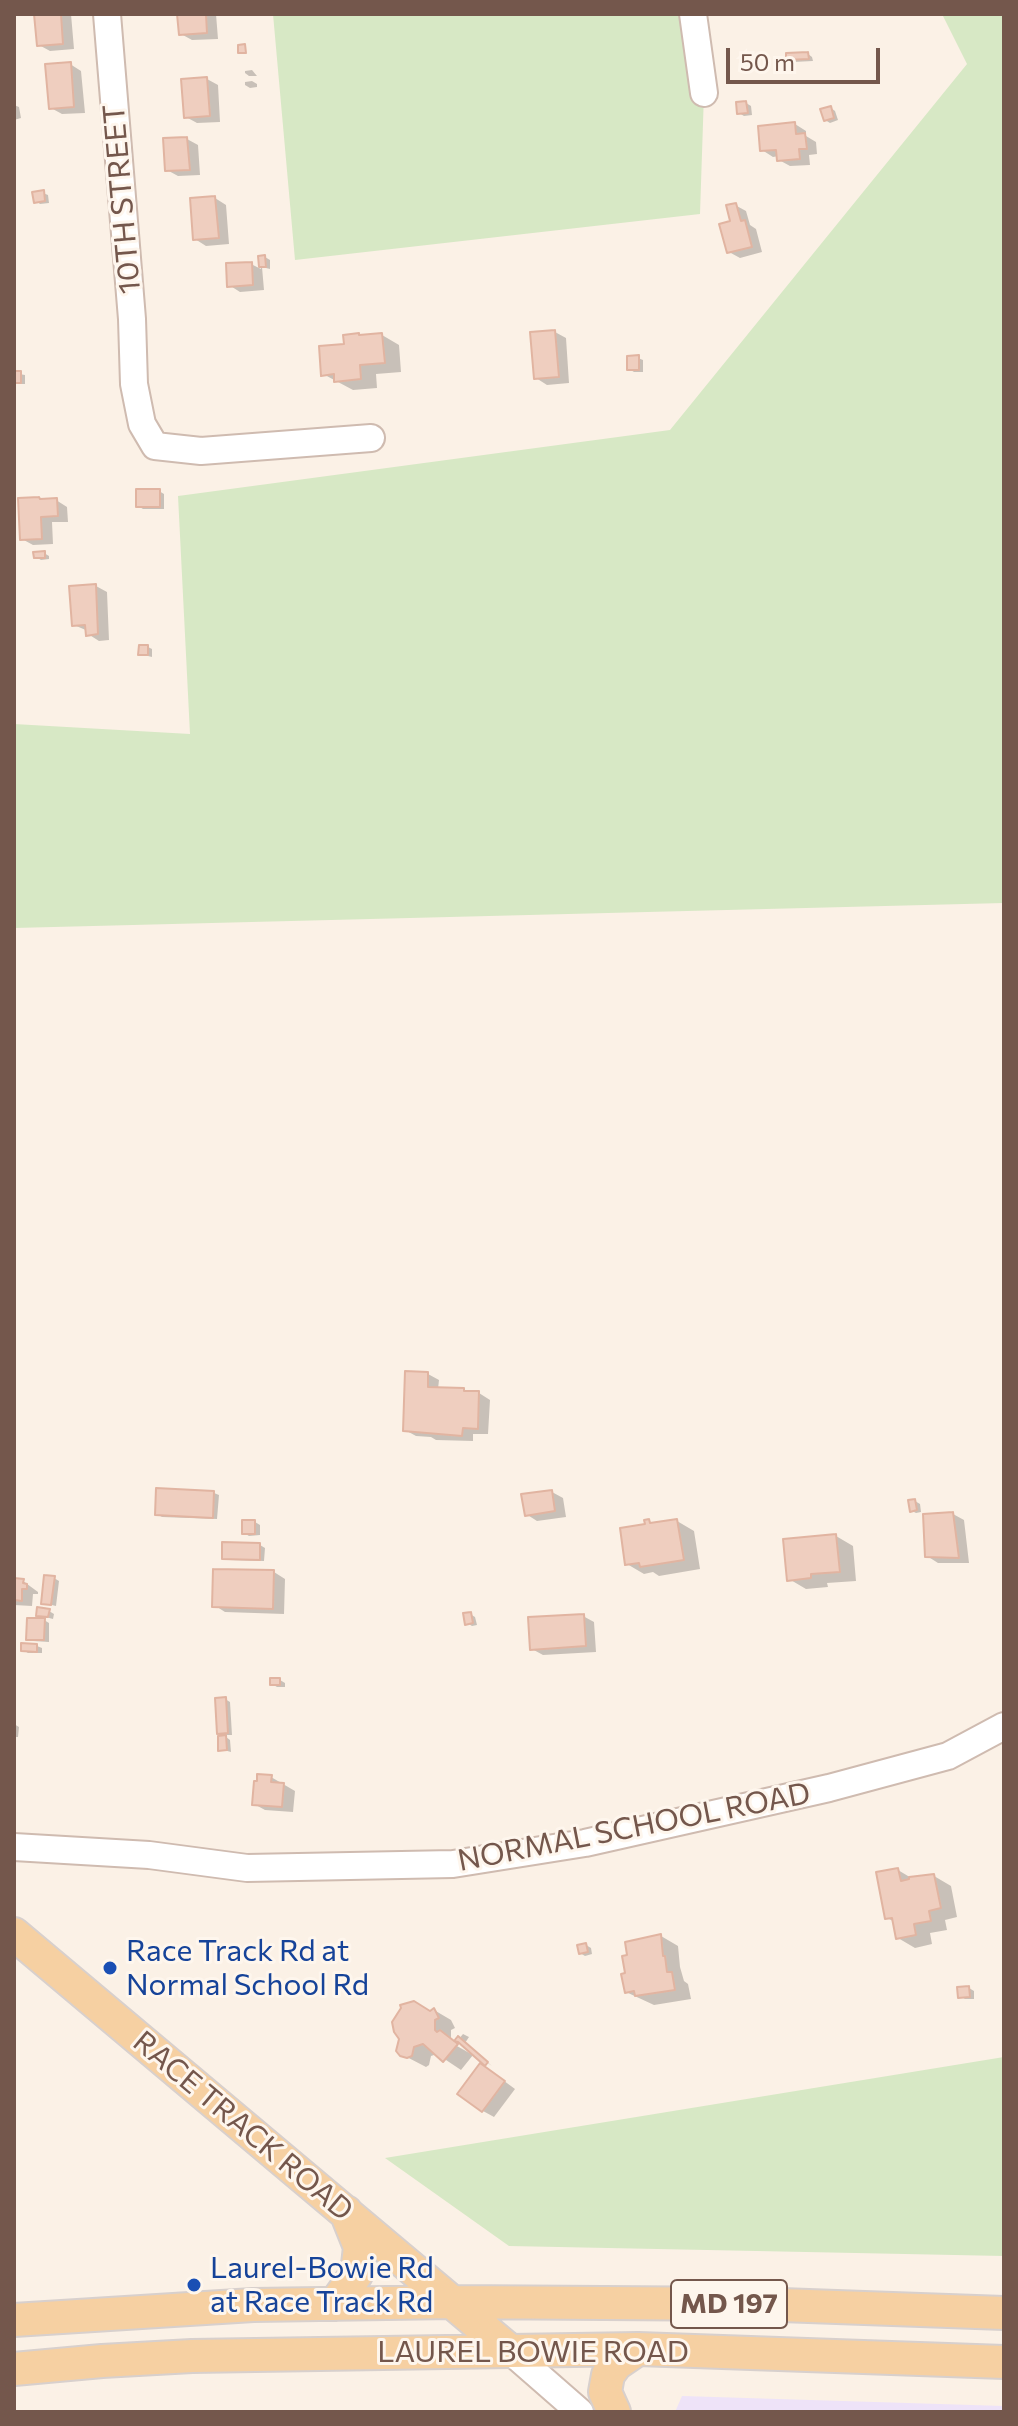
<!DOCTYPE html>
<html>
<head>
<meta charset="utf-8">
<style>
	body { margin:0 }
	#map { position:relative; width:1018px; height:2426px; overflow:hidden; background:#fbf1e6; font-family:Commissioner,sans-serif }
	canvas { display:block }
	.frame { position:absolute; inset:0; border:16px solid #74574c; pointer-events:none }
	.scale { position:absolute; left:726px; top:48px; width:154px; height:36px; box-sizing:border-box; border:4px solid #74574c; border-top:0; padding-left:10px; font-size:24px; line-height:28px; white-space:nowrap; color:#74574c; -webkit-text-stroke:6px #fef6ed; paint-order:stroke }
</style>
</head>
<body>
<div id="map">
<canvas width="1018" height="2426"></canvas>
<div class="frame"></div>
<div class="scale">50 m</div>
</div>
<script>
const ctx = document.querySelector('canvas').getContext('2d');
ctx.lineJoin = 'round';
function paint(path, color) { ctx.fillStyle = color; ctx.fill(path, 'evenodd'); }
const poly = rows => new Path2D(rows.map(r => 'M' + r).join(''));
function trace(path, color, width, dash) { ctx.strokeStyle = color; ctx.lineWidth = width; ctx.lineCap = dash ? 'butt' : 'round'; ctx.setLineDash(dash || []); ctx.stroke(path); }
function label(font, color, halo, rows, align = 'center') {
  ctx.font = font + ' Commissioner,sans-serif'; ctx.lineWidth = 6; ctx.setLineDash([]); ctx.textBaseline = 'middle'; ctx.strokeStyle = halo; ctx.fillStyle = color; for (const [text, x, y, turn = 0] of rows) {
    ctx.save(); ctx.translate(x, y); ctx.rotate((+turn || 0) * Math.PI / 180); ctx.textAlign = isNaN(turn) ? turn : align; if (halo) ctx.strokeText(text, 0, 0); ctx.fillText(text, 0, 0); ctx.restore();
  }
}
paint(poly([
	[682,2396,1004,2406,1004,2412,675,2412]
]), '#eee3f8');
paint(poly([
	[273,14,692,14,704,93,700,214,295,260],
	[942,14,1004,14,1004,903,14,928,14,724,190,734,178,496,670,430,967,64],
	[1004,2057,1004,2256,509,2246,385,2158]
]), '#d7e8c5');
paint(poly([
	[36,14,71,14,74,49,50,51,39,45],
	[179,14,216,14,218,39,192,40,181,34],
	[808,54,812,57,813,61,793,62,788,59],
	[70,64,81,71,85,113,62,114,51,108],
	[252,70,257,76,249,76,245,73,245,71],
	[207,79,218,85,220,122,197,123,186,117],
	[252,81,257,84,257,87,250,88,245,85,245,82],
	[746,103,751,106,752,115,744,116,739,113],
	[14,105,19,107,21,118,14,120],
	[831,108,835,111,838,120,830,123,825,120],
	[795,124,806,131,806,136,816,142,817,154,809,155,810,165,790,166,779,160,779,156,773,157,762,150],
	[187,139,198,145,200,175,178,176,167,170],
	[43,193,48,195,49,203,40,204,36,201],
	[215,198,226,205,229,244,206,246,195,239],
	[735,205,746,211,750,225,756,229,762,252,740,258,729,252],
	[265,257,270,260,270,269,262,267,264,290,240,292,229,285,251,264,261,269,260,258],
	[555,332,566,338,569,383,547,385,536,378],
	[382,335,399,345,401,372,376,374,377,388,353,390,323,374],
	[638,358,643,360,643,372,634,372,629,369],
	[14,373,25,375,25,384,14,384],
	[159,491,164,494,164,509,143,509,138,506],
	[20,500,56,500,67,507,68,522,52,522,53,544,33,545,22,539],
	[44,553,49,556,49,559,41,560,36,557],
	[96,586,107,592,109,640,99,641,88,634,88,631,74,625],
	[148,647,152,649,152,657,140,654],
	[428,1374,439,1380,438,1389,479,1393,490,1400,488,1434,473,1434,473,1441,436,1440,431,1437,416,1436,405,1430],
	[552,1492,563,1498,566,1517,537,1521,526,1514],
	[214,1493,219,1495,217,1519,162,1517,157,1514],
	[915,1501,920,1504,921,1512,916,1513,912,1511],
	[953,1514,964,1520,969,1563,938,1563,927,1556],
	[649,1521,655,1525,677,1521,694,1531,700,1569,659,1576,653,1572,644,1574,627,1564],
	[255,1522,260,1525,260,1535,249,1536,244,1533],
	[836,1536,853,1546,856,1581,827,1583,828,1587,806,1589,789,1579],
	[260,1545,265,1548,264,1561,228,1560,224,1557],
	[215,1571,274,1572,285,1579,284,1614,225,1612,214,1605],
	[54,1578,59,1581,56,1606,43,1603],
	[14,1580,23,1581,38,1592,38,1594,33,1594,32,1606,14,1605],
	[49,1611,54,1614,53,1619,38,1615],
	[470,1614,475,1617,477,1625,472,1626,467,1623],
	[583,1616,594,1622,596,1652,543,1655,532,1649],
	[44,1620,49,1623,49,1642,33,1641,28,1638],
	[37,1646,42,1648,42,1653,28,1653,23,1650],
	[280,1680,285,1683,285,1687,277,1687,272,1684],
	[225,1699,230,1702,232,1735,224,1735,219,1733],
	[14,1724,19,1727,18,1737,14,1737],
	[226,1737,230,1740,231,1752,220,1749],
	[271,1777,295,1791,293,1812,265,1810,254,1804],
	[898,1870,913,1879,934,1876,951,1886,957,1917,945,1920,947,1930,930,1933,932,1944,915,1948,898,1938,895,1922,887,1918],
	[661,1936,678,1946,680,1967,684,1981,688,1984,691,1999,654,2005,626,1992],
	[586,1945,591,1948,592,1954,585,1956,580,1953],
	[969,1988,974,1991,974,1999,965,1999,960,1996],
	[434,2010,451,2020,455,2028,451,2030,451,2038,448,2041,473,2055,461,2070,437,2054,431,2056,429,2065,426,2067,401,2054],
	[463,2034,469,2037,465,2043,492,2066,457,2041],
	[492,2072,515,2089,494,2117,483,2111]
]), '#0003');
const building = poly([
	[34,14,61,14,63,44,37,46,34,14],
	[177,14,206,14,207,33,179,35,177,14],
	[245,44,246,53,238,53,238,45,245,44],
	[808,52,809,59,786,60,786,53,808,52],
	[71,62,74,107,49,109,45,64,71,62],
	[207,77,210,116,184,118,181,79,207,77],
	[746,101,748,113,737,114,736,102,746,101],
	[831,106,834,118,824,121,820,109,831,106],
	[795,122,796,134,805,133,807,149,799,149,800,159,777,161,776,150,760,151,758,126,795,122],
	[187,137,190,170,165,171,163,138,187,137],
	[44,190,45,201,34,203,32,192,44,190],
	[215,196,219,238,193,240,190,198,215,196],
	[736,203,741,221,745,220,752,247,727,253,719,224,730,221,726,205,736,203],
	[265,255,266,267,259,267,258,256,265,255],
	[252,262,253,285,227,287,226,263,252,262],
	[555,330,559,377,534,379,530,332,555,330],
	[359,333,359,335,382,333,385,363,360,365,361,379,334,382,334,374,321,376,319,346,344,344,343,335,359,333],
	[639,355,639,370,627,370,627,356,639,355],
	[14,371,21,371,21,383,14,383,14,371],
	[136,489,160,489,160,507,136,507,136,489],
	[39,497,40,499,57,498,58,516,41,517,42,539,20,540,18,498,39,497],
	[45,551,45,558,34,558,33,552,45,551],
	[96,584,98,634,86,636,85,625,72,626,69,586,96,584],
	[139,645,148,645,148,655,138,655,139,645],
	[405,1371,428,1372,428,1387,464,1388,464,1391,479,1391,478,1429,463,1428,462,1436,403,1431,405,1371],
	[156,1488,214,1491,213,1518,155,1515,156,1488],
	[552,1490,555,1511,525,1516,521,1494,552,1490],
	[915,1499,917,1510,910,1512,908,1500,915,1499],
	[953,1512,959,1558,925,1557,923,1514,953,1512],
	[649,1519,650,1523,677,1519,684,1560,640,1567,639,1563,625,1565,620,1528,645,1524,644,1520,649,1519],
	[242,1520,255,1520,255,1534,242,1534,242,1520],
	[836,1534,840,1572,811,1574,811,1578,787,1581,783,1539,836,1534],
	[222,1542,260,1543,260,1560,222,1559,222,1542],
	[213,1569,274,1570,273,1609,212,1607,213,1569],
	[44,1575,55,1576,51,1605,41,1604,44,1575],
	[14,1578,24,1579,23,1583,27,1584,27,1589,22,1589,22,1601,14,1600,14,1578],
	[37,1607,50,1609,48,1617,36,1616,37,1607],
	[471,1612,473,1623,465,1625,463,1613,471,1612],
	[584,1614,586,1646,530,1650,528,1617,584,1614],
	[27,1618,45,1618,44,1640,26,1640,27,1618],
	[21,1643,37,1644,37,1652,21,1651,21,1643],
	[270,1678,280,1678,280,1685,270,1685,270,1678],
	[226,1697,228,1733,217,1734,215,1698,226,1697],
	[226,1735,227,1750,218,1751,218,1736,226,1735],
	[257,1774,272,1775,271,1782,284,1783,282,1807,252,1805,254,1781,257,1781,257,1774],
	[898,1868,901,1881,909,1879,909,1877,934,1874,941,1908,929,1911,931,1921,914,1924,916,1935,896,1939,892,1918,885,1919,876,1872,898,1868],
	[661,1934,663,1956,665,1956,667,1972,672,1972,675,1990,635,1996,634,1991,625,1993,621,1974,625,1973,622,1956,627,1955,625,1942,661,1934],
	[586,1943,588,1952,579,1954,577,1945,586,1943],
	[969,1986,970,1997,958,1998,957,1987,969,1986],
	[414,2001,430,2011,434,2008,439,2018,435,2020,435,2030,437,2032,440,2030,458,2044,443,2062,423,2044,414,2047,412,2056,407,2058,400,2056,396,2051,399,2039,394,2032,392,2022,401,2008,400,2005,414,2001],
	[458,2036,488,2062,485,2066,458,2042,454,2041,458,2036],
	[480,2063,505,2081,482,2112,457,2094,480,2063]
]);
paint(building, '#efcebf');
trace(building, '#e1b4a1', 2);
const minor = poly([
	[107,14,132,319,134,384,142,424,155,446,201,451,371,438],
	[693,14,704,93],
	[14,1847,149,1855,247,1868,453,1864,585,1843,829,1788,948,1756,1004,1726],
	[509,2350,580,2412]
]);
const major = poly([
	[14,1934,509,2350],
	[335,2304,357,2273,360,2247,346,2212],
	[14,2320,253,2305,454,2302,753,2304,1004,2313],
	[14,2369,102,2361,192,2356,638,2349,1004,2362],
	[614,2412,605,2392,608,2375,616,2364,638,2349]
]);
trace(minor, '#cfbbb0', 30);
trace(major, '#d8d0cd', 36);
trace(minor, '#fff', 26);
trace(major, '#f6d0a2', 32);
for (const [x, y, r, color] of [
	[110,1968,8,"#1a4fb4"],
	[194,2285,8,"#1a4fb4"]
]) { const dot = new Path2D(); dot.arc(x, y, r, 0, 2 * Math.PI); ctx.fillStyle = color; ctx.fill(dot); trace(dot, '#fef6ed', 3); }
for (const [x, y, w] of [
	[729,2304,116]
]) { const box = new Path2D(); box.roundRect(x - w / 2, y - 24, w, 48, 6); ctx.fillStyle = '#fef6ed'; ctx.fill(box); trace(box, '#74574c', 2); }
label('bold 28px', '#74574c', null, [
	["MD 197",729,2304]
]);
label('30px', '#74574c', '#fef6ed', [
	["10TH STREET",122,199,-95],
	["NORMAL SCHOOL ROAD",634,1827,-11],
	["RACE TRACK ROAD",243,2126,40],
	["LAUREL BOWIE ROAD",533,2352]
]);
label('30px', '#164399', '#fef6ed', [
	["Race Track Rd at",126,1951],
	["Normal School Rd",126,1985],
	["Laurel-Bowie Rd",210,2268],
	["at Race Track Rd",210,2302]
], 'left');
</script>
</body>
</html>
